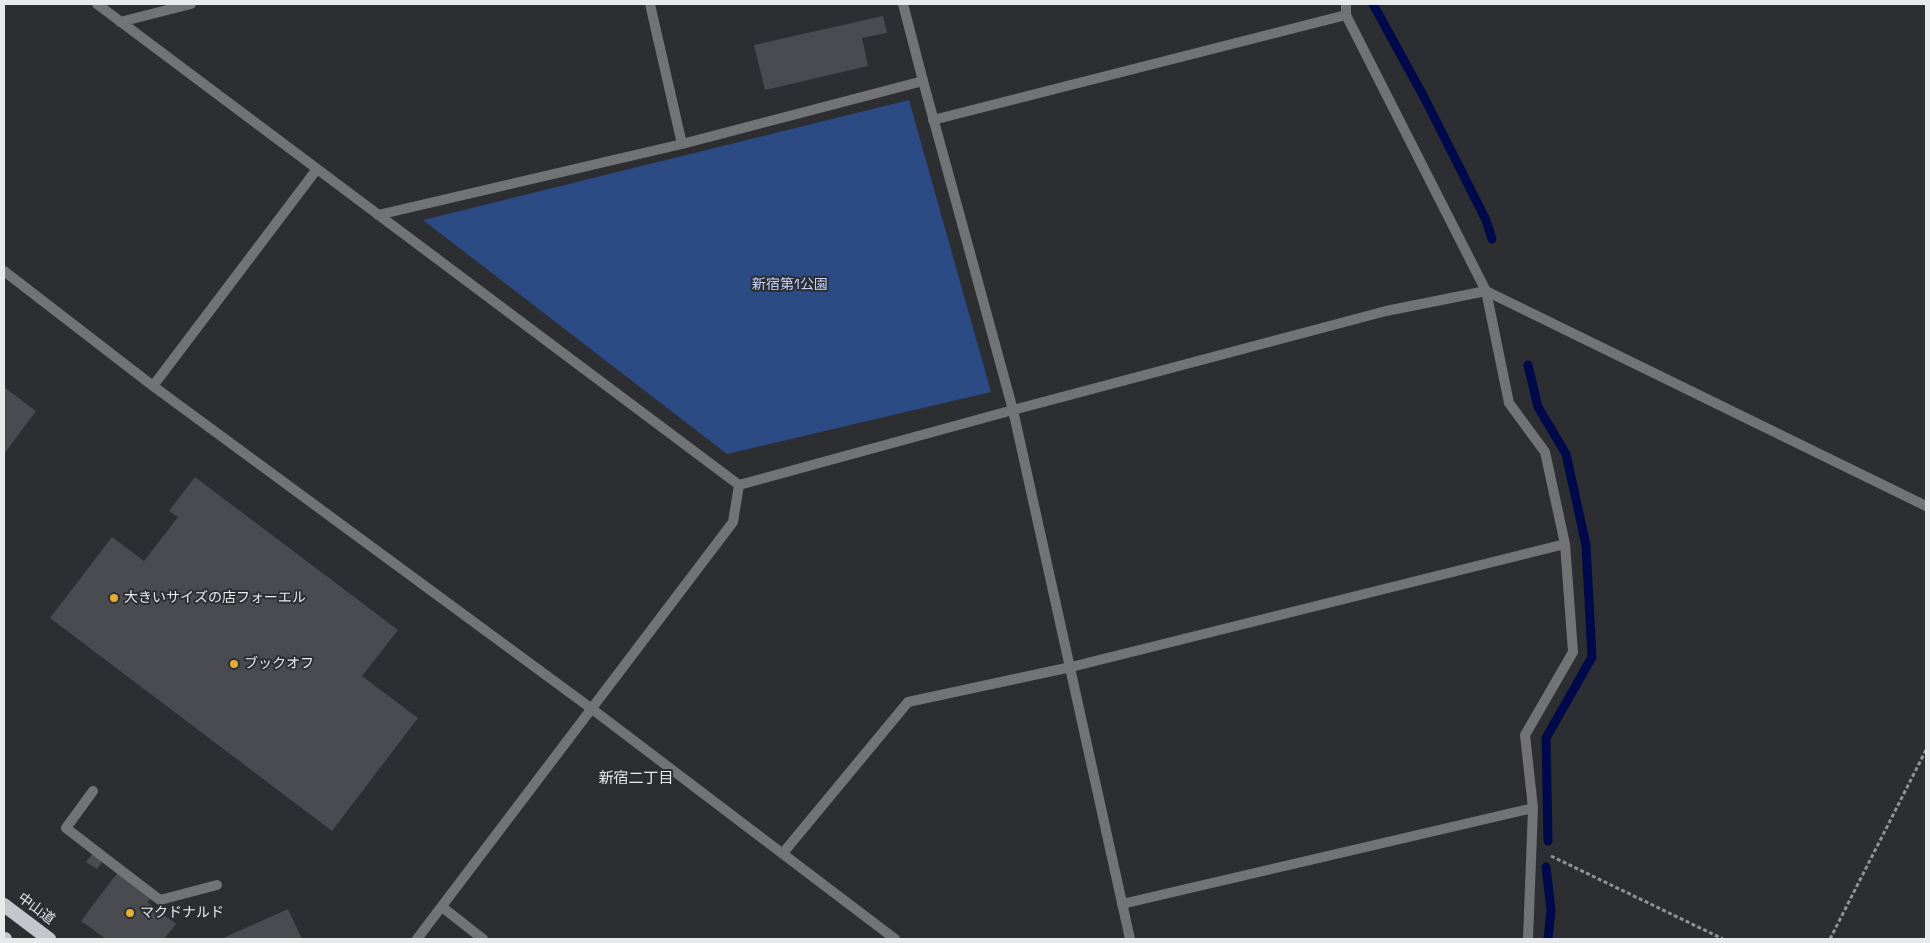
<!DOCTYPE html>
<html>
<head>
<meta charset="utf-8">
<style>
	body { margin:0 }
	#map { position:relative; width:1930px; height:943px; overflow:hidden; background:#2c2e32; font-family:"Space Grotesk",sans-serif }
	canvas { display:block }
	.frame { position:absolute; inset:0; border:5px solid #e7e9eb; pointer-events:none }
</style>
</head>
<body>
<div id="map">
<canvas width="1930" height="943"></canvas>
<div class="frame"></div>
</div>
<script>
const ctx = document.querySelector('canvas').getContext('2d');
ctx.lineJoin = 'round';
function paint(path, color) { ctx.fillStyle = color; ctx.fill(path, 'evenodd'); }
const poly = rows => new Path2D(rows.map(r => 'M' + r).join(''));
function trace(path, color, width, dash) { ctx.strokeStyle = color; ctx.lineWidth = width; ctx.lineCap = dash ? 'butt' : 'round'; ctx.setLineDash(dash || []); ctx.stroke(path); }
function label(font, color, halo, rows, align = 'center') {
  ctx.font = font + ' "Space Grotesk","Noto Sans JP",sans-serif'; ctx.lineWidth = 4; ctx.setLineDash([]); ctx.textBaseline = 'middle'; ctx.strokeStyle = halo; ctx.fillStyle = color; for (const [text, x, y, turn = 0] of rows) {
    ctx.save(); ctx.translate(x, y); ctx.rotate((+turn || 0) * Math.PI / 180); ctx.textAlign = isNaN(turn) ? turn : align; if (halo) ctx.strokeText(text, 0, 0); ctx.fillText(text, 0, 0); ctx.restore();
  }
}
paint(poly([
	[909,100,991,392,727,454,423,220]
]), '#2c4a84');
trace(poly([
	[1373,4,1425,99,1486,220,1492,239],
	[1528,365,1538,407,1566,454,1586,545,1592,657,1546,738,1548,841],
	[1546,867,1551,910,1548,939]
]), '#000a4b', 9);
paint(poly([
	[883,16,887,33,862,38,868,66,765,90,754,45],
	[4,387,36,411,4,454],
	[195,477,398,630,362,676,418,718,332,831,50,618,112,537,144,561,178,517,169,511],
	[94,852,104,860,97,869,86,862],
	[118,872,152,897,147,902,176,924,164,939,106,939,81,921],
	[288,909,302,939,221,939]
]), '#494b50');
trace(poly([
	[1551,856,1723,939],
	[1830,939,1926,750]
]), '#909295', 3, [4, 2.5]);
trace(poly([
	[93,791,66,828,114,865,160,900,217,885]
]), '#727375', 10);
trace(poly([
	[97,4,739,485,733,522,417,939],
	[650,4,682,144],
	[1346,4,1346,15,1486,291,1509,403,1545,452,1565,544,1573,652,1525,735,1533,808,1528,939],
	[120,22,191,4],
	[933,120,1346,15],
	[378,215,682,144,923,81],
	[4,271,153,386,592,709,895,939],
	[153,386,317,169],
	[783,853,908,702,1071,667,1565,544],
	[1122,904,1533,808],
	[442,907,483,939]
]), '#727375', 10);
trace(poly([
	[903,4,923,81,1013,410,1130,939],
	[739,485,1013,410,1386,311,1486,291,1926,506]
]), '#727375', 10);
trace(poly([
	[4,905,49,939],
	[4,939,5,939]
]), '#c4c6cb', 14);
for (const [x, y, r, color] of [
	[114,598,5,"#e4ad35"],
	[234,664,5,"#e4ad35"],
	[130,913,5,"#e4ad35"]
]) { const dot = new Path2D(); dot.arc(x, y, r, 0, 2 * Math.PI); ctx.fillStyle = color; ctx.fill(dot); trace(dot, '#2c2e32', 2); }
label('14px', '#c0d6fd', '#2c2e32', [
	["新宿第1公園",790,285]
]);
label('14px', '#e7e9eb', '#2c2e32', [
	["大きいサイズの店フォーエル",124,598],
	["ブックオフ",244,664],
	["マクドナルド",140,913]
], 'left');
label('14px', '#e7e9eb', '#2c2e32', [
	["中山道",36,909,37]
]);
label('15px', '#e7e9eb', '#2c2e32', [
	["新宿二丁目",636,779]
]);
</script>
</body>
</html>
